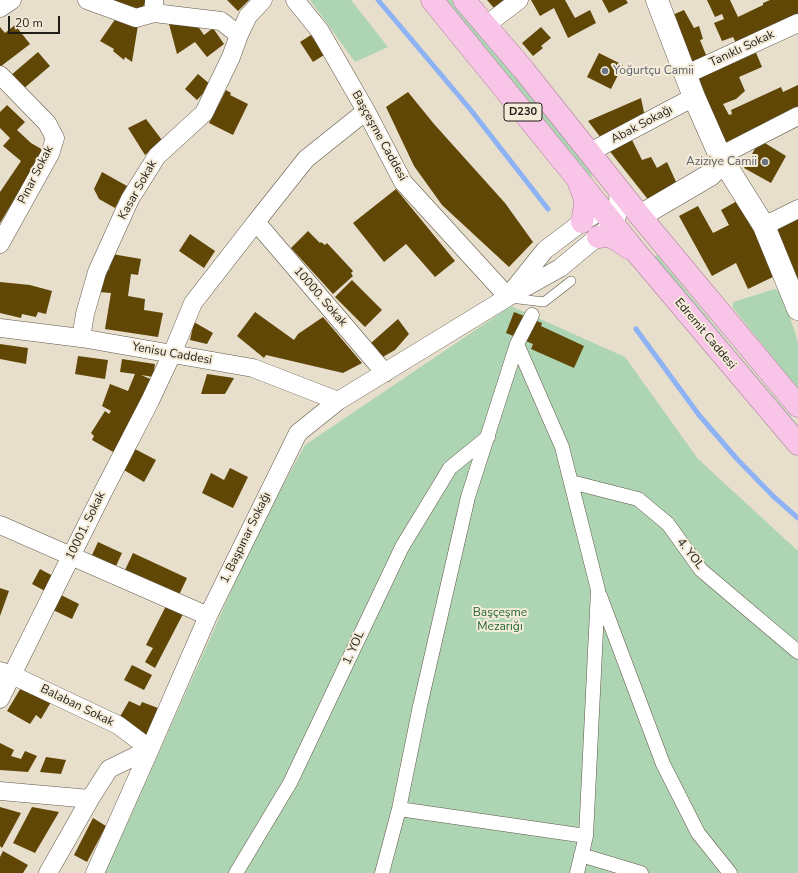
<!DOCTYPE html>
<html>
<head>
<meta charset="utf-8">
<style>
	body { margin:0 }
	#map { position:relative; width:798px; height:873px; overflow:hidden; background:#e7decc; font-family:"Nunito Sans",sans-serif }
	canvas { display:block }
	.scale { position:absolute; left:8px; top:16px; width:52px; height:18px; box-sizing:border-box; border:2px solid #211e18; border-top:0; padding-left:5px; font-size:12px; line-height:14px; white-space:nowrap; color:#211e18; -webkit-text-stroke:3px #f4ebd9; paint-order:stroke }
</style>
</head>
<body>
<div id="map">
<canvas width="798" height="873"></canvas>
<div class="scale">20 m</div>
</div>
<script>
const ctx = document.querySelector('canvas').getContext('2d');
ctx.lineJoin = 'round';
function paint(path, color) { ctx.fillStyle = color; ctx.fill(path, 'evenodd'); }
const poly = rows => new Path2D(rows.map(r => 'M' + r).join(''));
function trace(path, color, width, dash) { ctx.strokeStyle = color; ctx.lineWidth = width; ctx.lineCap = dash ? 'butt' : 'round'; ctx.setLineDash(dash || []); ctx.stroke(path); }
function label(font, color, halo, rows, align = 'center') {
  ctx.font = font + ' "Nunito Sans",sans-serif'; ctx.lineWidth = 4; ctx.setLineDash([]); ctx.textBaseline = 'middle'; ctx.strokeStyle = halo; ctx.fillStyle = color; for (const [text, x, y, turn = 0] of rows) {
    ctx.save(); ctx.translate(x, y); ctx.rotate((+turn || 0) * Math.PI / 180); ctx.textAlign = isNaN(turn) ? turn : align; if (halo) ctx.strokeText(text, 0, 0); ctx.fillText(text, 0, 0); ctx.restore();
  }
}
paint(poly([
	[310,0,351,0,388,47,355,62],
	[445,0,452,0,480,34,592,172,591,180],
	[657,255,736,352,798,425,798,430,654,257],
	[775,289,782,293,798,342,798,389,733,308,733,302],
	[511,306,625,357,698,459,798,551,798,873,105,873,259,529,305,445]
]), '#aed5b3');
trace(poly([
	[378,0,470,109,548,209],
	[636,329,699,415,737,459,773,496,798,518]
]), '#8eb3f4', 5);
paint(poly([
	[106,0,146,0,140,14],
	[227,0,249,0,238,11],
	[487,0,506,0,494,8],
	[531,0,565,0,575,18,590,10,596,23,568,38,554,8,540,16],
	[602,0,626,0,628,3,609,13],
	[707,0,730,0,738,17,763,5,763,3,770,0,798,0,798,15,737,45,733,37,722,41,714,23,724,19,722,14,715,17],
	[684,10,694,28,699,26,703,39,700,40,708,60,690,67,670,16],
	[116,18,138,25,132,62,125,57,124,60,113,51,114,49,100,41],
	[169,24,197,25,204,35,213,28,224,44,207,57,195,42,177,54],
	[15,25,30,44,0,67,0,27,5,33],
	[541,27,551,38,541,46,543,48,533,56,522,43],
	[311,35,324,55,313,62,300,42],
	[754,48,762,67,739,77,745,91,736,99,723,104,729,115,732,114,731,110,781,87,783,92,798,85,798,108,724,145,693,77],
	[38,52,50,66,22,90,10,76],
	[599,53,623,65,611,89,587,77],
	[198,74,211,85,197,100,185,89],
	[226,90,231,93,230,95,248,104,233,135,209,123],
	[408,92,434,124,505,203,533,242,509,267,442,205,414,166,386,107],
	[641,98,645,117,601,138,588,121],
	[7,105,25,122,17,130,31,143,43,150,30,174,0,223,0,192,21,161,3,146,10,138,0,128,0,112],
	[146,119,162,140,145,155,128,128],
	[631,138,642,160,651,157,657,168,667,162,677,184,650,202,608,149],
	[760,140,786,156,771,183,744,168],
	[102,172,127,186,115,208,99,199,94,189],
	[396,189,455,261,435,277,406,244,384,262,353,223],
	[739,200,777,275,748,289,736,263,712,276,679,216,698,206,713,233,729,225,721,210],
	[798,218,798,295,771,230],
	[308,231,320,243,321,242,325,245,327,243,353,271,351,273,353,276,333,294,291,248],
	[190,234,215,251,204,268,179,251],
	[112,254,141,259,138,275,131,274,128,296,145,299,144,310,163,313,158,337,105,329,111,293,99,292,103,270,109,270],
	[352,280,382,310,365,327,335,297],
	[0,282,30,285,52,291,46,314,38,312,36,317,22,314,21,318,0,313],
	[255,312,294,340,298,334,323,317,362,363,343,373,266,355,264,358,237,336],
	[514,312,542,323,541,326,584,346,574,368,531,349,533,344,506,333],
	[398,319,409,334,395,350,381,358,371,343],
	[194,322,213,333,207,344,190,340],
	[0,344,28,348,26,364,0,359],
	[78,356,108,360,105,379,75,374],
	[122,359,155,364,153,377,141,375,155,381,115,453,92,440,94,436,91,433,105,411,109,414,111,411,102,406,110,384,128,391,135,374,120,372],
	[207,374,234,378,225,394,201,394],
	[135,449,156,460,144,482,124,470],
	[230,468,248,477,233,508,202,493,211,473,224,480],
	[98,542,122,553,116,566,92,555],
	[133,553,187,578,179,595,125,570],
	[40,569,53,576,45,591,32,584],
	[0,588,9,591,0,616],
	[61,595,79,604,72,619,53,610],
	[166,606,183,614,155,668,145,662,153,648,146,645],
	[132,665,152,675,144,690,124,680],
	[22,686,51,702,41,719,36,715,30,724,7,711],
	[129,701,140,706,142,702,158,708,147,736,118,720],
	[0,743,14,750,11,756,21,759,25,751,37,756,28,772,0,770],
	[46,757,66,760,61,774,40,772],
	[0,807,21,813,2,848,0,846],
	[32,807,59,812,35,853,13,843],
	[93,818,106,826,87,862,74,855],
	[3,851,28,865,23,873,0,873,0,857]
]), '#604706');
const service = poly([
	[510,298,544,302,571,281]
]);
const pedestrian = poly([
	[532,315,517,344,562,447,598,590,586,836,577,873],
	[571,482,638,499,668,524,701,570,798,652],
	[600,596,663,764,698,833,730,873],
	[399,809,586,836],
	[581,855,641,873],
	[236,873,290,783,402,547,450,468,488,437],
	[382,873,399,809,420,706,468,497,517,344]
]);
const minor = poly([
	[87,0,136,18,154,13,154,0],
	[295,0,320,31,366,111,403,182,508,297],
	[0,8,12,0],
	[154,13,221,21,239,35],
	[494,19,519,0],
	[0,75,47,123,55,138,50,154,0,244],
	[685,75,798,23],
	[590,152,694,97],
	[720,156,798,116],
	[256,222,306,159,366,111],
	[764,226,798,209],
	[513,290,545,250,582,222,594,215],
	[0,328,81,338,253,368,338,401],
	[81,338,85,314,97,272,130,199,157,156,204,113,231,57,239,35,248,16,263,0],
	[0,525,208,616],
	[0,671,12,675,118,725,150,749,109,769,90,799,48,873],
	[0,699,103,492,150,401,172,354,193,303,256,222,385,373],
	[0,791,90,799],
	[95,873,150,749,208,616,298,433,338,401,508,297,560,268,613,224,617,216,619,188]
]);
const tertiary = poly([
	[720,156,764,226,798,309],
	[640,216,710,175,716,169,720,156,694,97,657,0]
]);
const trunk = poly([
	[432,0,576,177,636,252,798,444],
	[464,0,523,69,640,216,798,406],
	[579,183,584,196,585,205,582,222],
	[598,237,607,236,614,238,629,248]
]);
trace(service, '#5f5748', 10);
trace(pedestrian, '#5f5748', 15);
trace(minor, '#5f5748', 19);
trace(tertiary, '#5f5748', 23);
trace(trunk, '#ab819b', 23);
trace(service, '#fff', 9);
trace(pedestrian, '#fff', 14);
trace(minor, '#fff', 18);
trace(tertiary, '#fff', 22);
trace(trunk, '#f8c4e8', 22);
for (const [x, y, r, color] of [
	[605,71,4,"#6b7280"],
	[765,162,4,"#6b7280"]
]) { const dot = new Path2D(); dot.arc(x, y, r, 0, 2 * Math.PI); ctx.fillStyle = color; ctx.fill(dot); trace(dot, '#f4ebd9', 1.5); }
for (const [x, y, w] of [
	[523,112,38]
]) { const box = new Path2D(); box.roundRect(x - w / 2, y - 9, w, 18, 3); ctx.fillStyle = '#f4ebd9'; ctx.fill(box); trace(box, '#211e18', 1); }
label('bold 11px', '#211e18', null, [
	["D230",523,112]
]);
label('12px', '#211e18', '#f4ebd9', [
	["Tanıklı Sokak",742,49,-25],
	["Abak Sokağı",642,125,-28],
	["Başçeşme Caddesi",379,136,61],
	["Pınar Sokak",36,175,-63],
	["Kasar Sokak",138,190,-61],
	["10000. Sokak",320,297,49],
	["Edremit Caddesi",705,334,50],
	["Yenisu Caddesi",172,354,10],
	["10001. Sokak",86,526,-64],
	["1. Başpınar Sokağı",246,538,-64],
	["4. YOL",690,554,52],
	["1. YOL",354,648,-65],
	["Balaban Sokak",77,706,26]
]);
label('12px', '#5b616d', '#f4ebd9', [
	["Yoğurtçu Camii",613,71],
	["Aziziye Camii",757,162,"right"]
], 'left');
label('12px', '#236734', '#f4ebd9', [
	["Başçeşme",500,613],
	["Mezarığı",500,627]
]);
</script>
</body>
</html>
